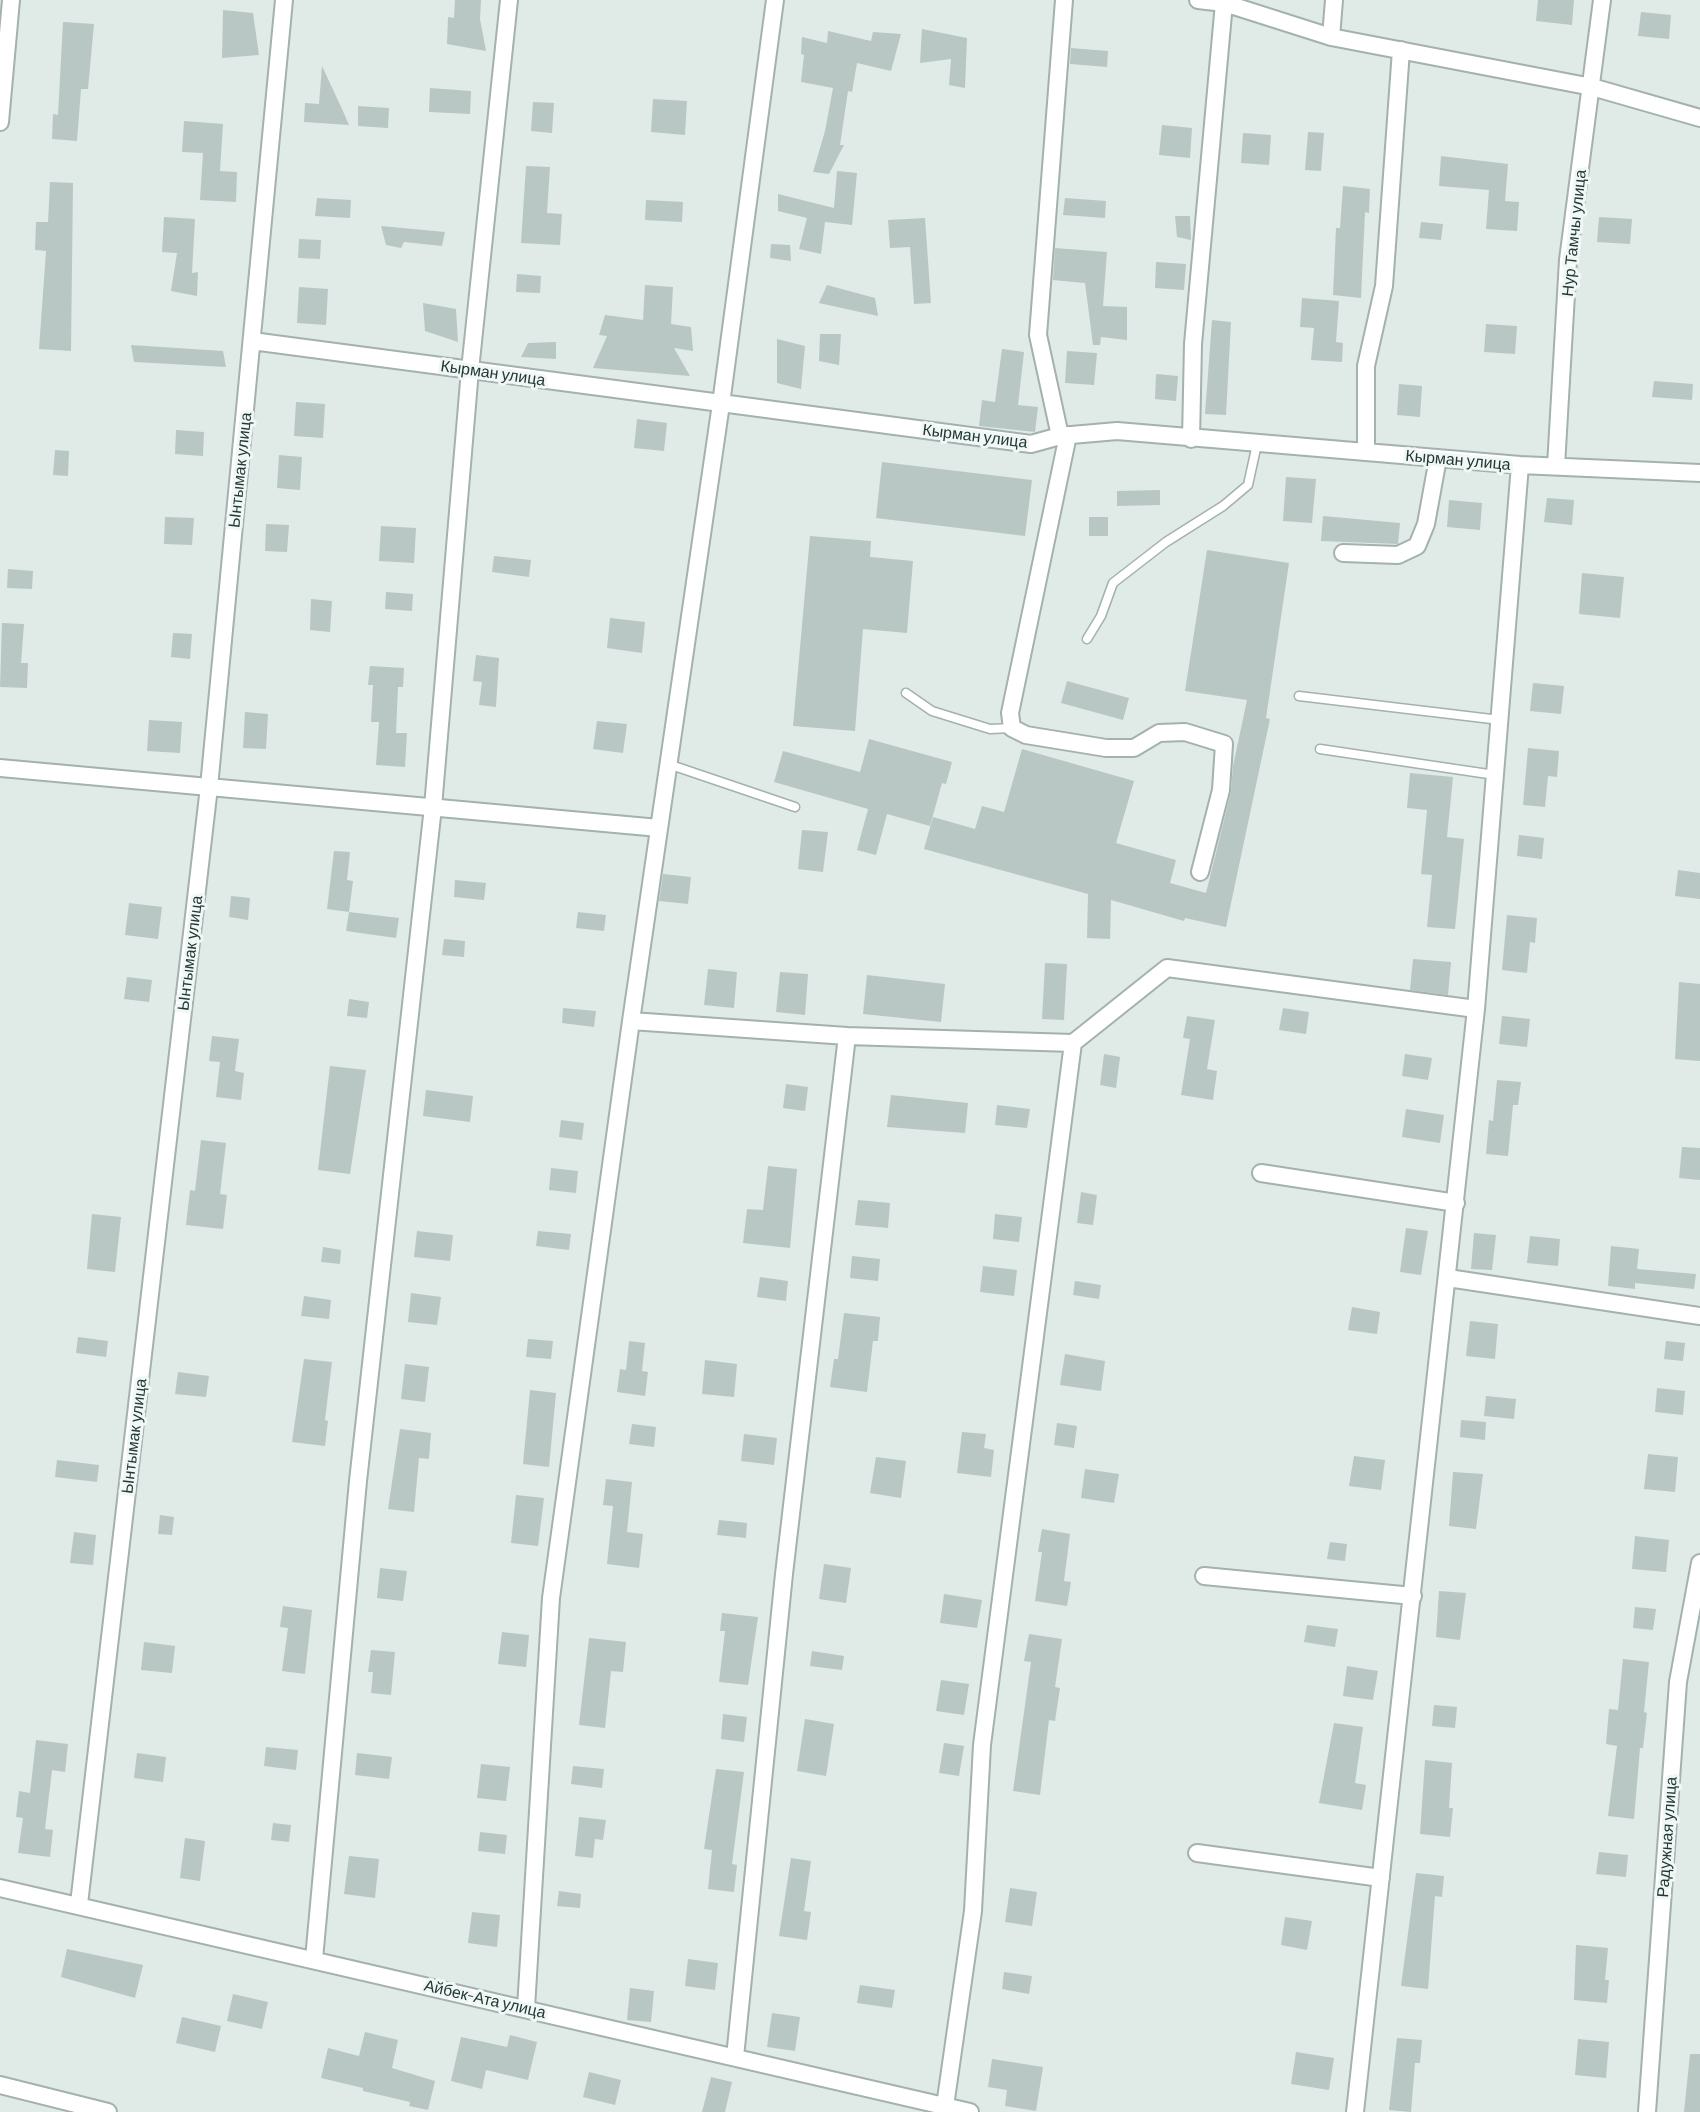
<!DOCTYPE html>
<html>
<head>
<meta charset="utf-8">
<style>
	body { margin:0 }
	canvas { display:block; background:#e0eae7 }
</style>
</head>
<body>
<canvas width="1700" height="2112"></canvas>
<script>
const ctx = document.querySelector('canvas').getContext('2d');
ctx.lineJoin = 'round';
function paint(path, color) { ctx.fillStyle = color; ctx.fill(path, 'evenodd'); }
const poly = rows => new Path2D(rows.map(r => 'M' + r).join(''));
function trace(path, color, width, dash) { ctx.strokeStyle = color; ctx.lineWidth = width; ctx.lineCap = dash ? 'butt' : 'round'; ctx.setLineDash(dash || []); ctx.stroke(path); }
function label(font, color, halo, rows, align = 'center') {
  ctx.font = font + ' Barlow,sans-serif'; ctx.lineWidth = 6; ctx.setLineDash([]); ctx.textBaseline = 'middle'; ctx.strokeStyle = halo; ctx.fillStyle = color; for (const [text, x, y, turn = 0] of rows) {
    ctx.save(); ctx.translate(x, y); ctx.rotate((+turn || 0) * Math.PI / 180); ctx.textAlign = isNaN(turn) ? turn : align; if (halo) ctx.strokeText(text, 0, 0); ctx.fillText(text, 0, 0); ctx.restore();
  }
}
paint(poly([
	[455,0,481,0,480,19,486,51,447,44,448,17,454,18],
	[1538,0,1574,0,1572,25,1536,21],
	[223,10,253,13,259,55,222,58],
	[1641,12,1671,15,1669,39,1638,36],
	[63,22,94,24,88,89,81,89,77,141,52,139,53,114,58,115],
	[922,29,967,38,965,88,949,85,951,59,920,63],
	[828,31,871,41,873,32,901,34,891,71,857,63,852,92,848,91,840,145,844,145,829,174,813,172,825,131,833,88,801,82,804,55,801,54,802,37,827,43],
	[1071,48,1108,51,1107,67,1070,64],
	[322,66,342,109,349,125,304,122,305,103,319,104],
	[430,88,471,91,470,114,429,112],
	[653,99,687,101,685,135,651,132],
	[533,102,554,103,552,133,531,131],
	[358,106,389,108,388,128,358,126],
	[184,121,223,124,220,171,237,172,236,202,200,200,203,153,182,152],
	[1162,125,1192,128,1190,158,1159,155],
	[1308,132,1324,133,1321,171,1305,170],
	[1243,133,1271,135,1269,165,1241,163],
	[1441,156,1508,164,1505,201,1519,202,1517,231,1486,229,1489,190,1439,186],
	[526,166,550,167,547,213,562,214,560,245,521,243],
	[837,171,857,173,852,225,825,222,821,254,799,249,807,218,778,211,778,194,834,208],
	[50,182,73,183,71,351,39,349,46,251,35,250,36,222,48,222],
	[1343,186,1370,189,1369,213,1365,212,1361,298,1333,295,1336,228,1340,228],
	[317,198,351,200,350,218,315,216],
	[1065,198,1106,201,1105,218,1063,215],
	[646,200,683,202,682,222,645,220],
	[1175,216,1190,216,1191,240,1177,237],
	[164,217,195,219,192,273,198,272,197,296,171,291,177,253,162,252],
	[1599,217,1632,219,1630,244,1597,242],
	[925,218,931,303,914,304,910,247,890,248,888,220],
	[1421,222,1443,224,1441,240,1419,238],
	[381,226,445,232,442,246,404,242,401,248,386,245],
	[299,239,321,240,320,259,298,258],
	[771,244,790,245,791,261,770,258],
	[1055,248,1107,252,1103,306,1127,307,1127,340,1101,337,1100,345,1093,345,1085,283,1053,280],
	[1156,262,1186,264,1184,290,1155,288],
	[517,274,541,276,540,293,516,292],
	[645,285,673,287,671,324,691,327,693,351,674,348,690,376,593,368,607,336,599,335,605,315,643,320],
	[827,285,875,298,878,316,819,303],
	[299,287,328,289,326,325,297,323],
	[1302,298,1339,301,1336,342,1343,343,1342,362,1311,360,1314,328,1300,327],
	[423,303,456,309,458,342,425,331],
	[1212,320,1231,322,1226,415,1205,414],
	[1486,324,1517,326,1515,354,1484,352],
	[820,334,841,334,839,365,819,361],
	[777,339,805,346,801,389,777,383],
	[556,342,556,359,521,357,528,343],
	[131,345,223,351,226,367,134,362],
	[1002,349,1024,352,1018,405,1038,407,1035,432,979,426,982,400,995,402],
	[1067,351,1097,353,1094,385,1065,383],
	[1156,374,1178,376,1176,401,1155,399],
	[1654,381,1693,384,1692,400,1652,397],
	[1399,384,1422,386,1420,417,1397,415],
	[296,402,325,404,323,438,294,436],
	[637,419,667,423,664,451,634,448],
	[176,430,204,432,203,456,175,454],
	[55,450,69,451,68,476,53,475],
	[279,455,302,457,300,490,277,488],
	[882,462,1032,480,1025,536,876,518],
	[1286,477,1316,479,1312,523,1283,521],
	[1160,490,1160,505,1117,506,1117,491],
	[1547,498,1574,500,1572,525,1544,522],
	[1449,500,1482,503,1480,530,1447,527],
	[1323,516,1400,523,1398,544,1321,541],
	[165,517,194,518,192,545,164,544],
	[1089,517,1108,517,1108,536,1089,536],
	[266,524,289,525,287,552,265,551],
	[381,526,416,528,414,563,379,561],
	[810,536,871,541,870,557,913,561,907,633,863,629,855,731,793,726],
	[1207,550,1289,563,1266,718,1270,719,1226,927,1185,918,1184,921,1111,900,1110,939,1087,938,1088,894,924,849,933,817,975,829,982,806,1004,812,1022,749,1134,781,1116,843,1176,860,1170,883,1206,893,1231,792,1233,766,1247,700,1185,691],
	[494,556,531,560,529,577,492,572],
	[8,569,33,571,32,589,7,588],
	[1582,573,1624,577,1620,618,1579,614],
	[386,592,413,594,412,611,385,609],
	[311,599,332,601,330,632,310,630],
	[610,618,645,622,642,653,607,648],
	[2,623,24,624,21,663,28,663,27,688,0,687],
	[173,633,192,634,190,659,171,657],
	[476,655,499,658,496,707,479,705,482,682,473,681],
	[370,666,404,668,403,687,398,687,396,733,407,733,405,767,376,765,379,722,371,722,373,685,368,685],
	[1067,681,1129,698,1123,720,1061,703],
	[1533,683,1564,686,1561,714,1530,711],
	[245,712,268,714,266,749,243,748],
	[149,720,182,722,180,753,147,751],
	[597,721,627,724,623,753,593,749],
	[869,739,952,762,946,784,942,783,930,826,887,814,876,855,857,850,868,809,774,782,783,751,860,772],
	[1528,748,1559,751,1557,777,1548,776,1545,807,1523,805],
	[1410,773,1453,777,1447,837,1464,839,1455,929,1427,927,1432,875,1421,874,1427,810,1407,808],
	[802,830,828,832,823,872,798,869],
	[1519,835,1544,838,1542,859,1517,856],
	[334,851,350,852,347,880,353,881,349,912,327,909],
	[1678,870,1700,873,1700,899,1675,896],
	[663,874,691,877,688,904,659,901],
	[455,880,486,883,484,900,454,897],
	[231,896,250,898,248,920,229,917],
	[129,903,162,907,158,939,125,935],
	[349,912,399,918,396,938,346,931],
	[578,912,606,915,604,931,576,928],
	[1507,915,1537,918,1535,943,1530,942,1527,973,1502,970],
	[444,939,465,941,464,957,442,955],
	[1413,959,1451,962,1448,995,1410,990],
	[1045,963,1067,964,1064,1020,1042,1019],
	[708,969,737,972,734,1008,704,1005],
	[780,972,808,974,805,1015,776,1012],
	[867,975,945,984,941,1022,863,1014],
	[127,977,152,980,149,1002,124,999],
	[1679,982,1700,984,1700,1061,1675,1059],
	[349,999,369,1002,367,1018,347,1016],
	[563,1008,596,1011,594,1027,562,1023],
	[1283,1008,1309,1012,1306,1034,1279,1030],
	[1187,1016,1215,1020,1207,1069,1217,1071,1213,1100,1181,1095,1190,1039,1183,1038],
	[1502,1016,1530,1019,1527,1047,1499,1044],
	[212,1036,239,1039,235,1071,244,1073,241,1100,216,1097,220,1062,209,1061],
	[1104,1054,1120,1057,1116,1088,1100,1085],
	[1405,1054,1432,1058,1428,1080,1402,1076],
	[330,1066,366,1070,350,1174,318,1170],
	[1497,1080,1521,1082,1518,1105,1513,1105,1508,1156,1486,1154,1489,1120,1493,1121],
	[786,1084,808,1087,805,1111,783,1108],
	[426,1090,473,1096,470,1122,423,1116],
	[891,1095,968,1103,965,1133,887,1127],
	[997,1105,1030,1109,1027,1128,995,1125],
	[1406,1109,1444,1115,1440,1143,1402,1137],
	[561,1120,584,1123,582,1140,559,1137],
	[201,1140,226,1143,220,1194,227,1195,223,1229,186,1225,190,1190,195,1191],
	[1682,1147,1700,1148,1700,1180,1679,1178],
	[768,1166,797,1169,790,1248,743,1243,747,1209,763,1210],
	[551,1168,578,1171,576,1193,549,1190],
	[1081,1192,1097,1195,1093,1225,1077,1223],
	[858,1200,890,1203,888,1228,855,1225],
	[92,1214,121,1217,115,1272,87,1269],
	[995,1214,1022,1217,1019,1242,993,1239],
	[1406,1228,1428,1231,1421,1275,1400,1272],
	[417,1231,453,1235,450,1261,414,1257],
	[538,1231,571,1234,569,1250,536,1246],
	[1474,1233,1496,1235,1492,1270,1471,1269],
	[1530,1236,1560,1239,1558,1266,1527,1263],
	[1611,1246,1639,1249,1637,1269,1696,1274,1694,1289,1635,1283,1635,1289,1608,1286],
	[323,1247,341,1250,340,1264,321,1262],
	[852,1256,880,1259,878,1281,850,1278],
	[983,1266,1017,1270,1014,1296,980,1292],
	[760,1277,788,1281,786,1301,757,1297],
	[1075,1281,1101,1285,1099,1299,1073,1295],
	[411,1293,441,1297,437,1325,408,1322],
	[304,1296,331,1300,329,1319,301,1316],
	[1352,1307,1380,1312,1377,1334,1348,1330],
	[844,1313,880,1317,878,1341,873,1341,867,1392,830,1387,834,1359,838,1359],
	[1470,1321,1498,1324,1495,1359,1466,1356],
	[78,1337,108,1341,106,1357,76,1353],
	[528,1339,553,1341,551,1359,526,1357],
	[629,1341,645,1343,642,1371,648,1372,645,1396,617,1392,620,1369,626,1370],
	[1666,1341,1685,1343,1683,1361,1664,1359],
	[1065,1354,1105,1361,1101,1391,1060,1385],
	[304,1359,332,1362,325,1420,328,1421,325,1446,292,1442],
	[705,1360,737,1364,734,1397,702,1394],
	[405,1364,429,1367,425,1402,401,1399],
	[178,1372,209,1376,206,1397,175,1394],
	[1657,1388,1685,1391,1683,1415,1655,1412],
	[530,1390,556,1393,549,1467,523,1464],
	[1486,1396,1516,1399,1514,1419,1484,1416],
	[1461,1420,1486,1422,1485,1440,1460,1437],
	[1057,1423,1077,1426,1074,1448,1054,1445],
	[632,1424,656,1427,654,1447,629,1444],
	[400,1429,431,1433,429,1459,419,1458,414,1512,388,1509],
	[962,1432,986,1434,984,1448,994,1450,991,1477,957,1473],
	[744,1434,777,1438,774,1465,741,1461],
	[1648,1454,1678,1457,1675,1492,1644,1489],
	[1354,1456,1385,1460,1381,1490,1349,1486],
	[876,1457,906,1461,901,1498,870,1493],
	[57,1460,99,1465,97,1482,55,1477],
	[1085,1469,1119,1474,1114,1503,1081,1498],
	[1453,1472,1483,1474,1476,1529,1449,1526],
	[606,1479,632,1482,627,1532,643,1534,639,1568,607,1564,613,1506,603,1505],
	[516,1495,544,1498,538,1546,511,1543],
	[160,1515,174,1517,172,1535,158,1534],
	[719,1520,747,1523,746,1538,717,1535],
	[1042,1529,1070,1534,1064,1581,1071,1582,1067,1606,1035,1601,1042,1552,1038,1552],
	[74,1532,96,1535,93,1565,70,1563],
	[1635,1536,1669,1540,1666,1572,1632,1569],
	[1330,1542,1347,1544,1345,1561,1327,1559],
	[824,1564,851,1568,846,1603,819,1599],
	[380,1568,407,1571,403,1601,377,1598],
	[1439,1591,1466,1593,1460,1640,1436,1637],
	[944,1594,982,1600,977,1628,940,1623],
	[283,1606,312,1610,305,1674,282,1671,288,1628,280,1627],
	[1635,1607,1656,1609,1653,1630,1633,1628],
	[722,1613,758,1617,748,1685,719,1682,725,1631,720,1631],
	[1307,1625,1338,1629,1335,1647,1304,1642],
	[502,1632,529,1635,526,1667,498,1664],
	[1029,1634,1062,1639,1055,1687,1060,1688,1055,1721,1049,1720,1040,1795,1013,1791,1031,1662,1024,1661],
	[589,1638,626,1642,623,1672,611,1671,605,1728,579,1725],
	[144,1642,175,1646,172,1673,141,1670],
	[371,1650,395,1652,391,1695,371,1693,373,1672,368,1672],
	[812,1651,844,1656,842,1670,810,1666],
	[1623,1659,1649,1662,1644,1712,1647,1713,1643,1748,1640,1748,1634,1819,1608,1816,1617,1746,1606,1744,1609,1709,1618,1710],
	[1347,1666,1378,1671,1373,1700,1343,1696],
	[941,1680,969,1684,964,1715,936,1711],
	[1434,1705,1457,1707,1455,1728,1432,1726],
	[723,1714,747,1717,744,1742,721,1739],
	[805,1719,834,1724,826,1776,797,1771],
	[1334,1723,1363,1727,1355,1783,1366,1785,1362,1810,1319,1803],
	[36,1740,68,1744,65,1772,52,1770,45,1829,53,1830,50,1857,18,1853,23,1818,16,1817,19,1791,30,1793],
	[944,1743,964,1746,959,1776,939,1773],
	[266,1747,298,1750,296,1770,264,1766],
	[137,1753,166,1757,163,1782,134,1778],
	[357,1753,392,1757,389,1779,355,1775],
	[1425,1760,1452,1763,1449,1808,1453,1808,1450,1837,1420,1834],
	[481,1764,510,1767,506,1801,477,1798],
	[573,1766,604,1769,602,1788,571,1784],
	[716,1769,744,1772,732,1864,737,1865,734,1892,708,1889,712,1850,704,1849],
	[579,1817,606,1820,603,1840,595,1839,593,1858,575,1856],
	[273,1823,291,1825,289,1842,271,1840],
	[480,1832,507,1835,505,1854,478,1851],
	[185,1838,205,1841,200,1881,180,1878],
	[1599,1852,1628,1855,1626,1877,1596,1874],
	[349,1856,379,1859,375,1898,344,1894],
	[791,1858,811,1861,804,1911,811,1912,807,1940,779,1936],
	[1416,1873,1444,1876,1442,1897,1435,1896,1428,1989,1401,1986],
	[1010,1888,1037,1892,1032,1926,1005,1922],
	[559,1891,581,1894,580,1908,557,1906],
	[472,1912,500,1915,497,1947,468,1943],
	[1285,1917,1312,1921,1307,1950,1281,1945],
	[1576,1945,1608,1948,1605,1980,1609,1980,1607,2003,1574,2000],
	[67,1949,143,1965,135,1998,61,1977],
	[688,1959,718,1963,715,1990,685,1986],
	[1004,1972,1032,1976,1029,1994,1002,1989],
	[860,1985,895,1990,892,2008,857,2003],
	[630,1988,654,1991,651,2022,627,2020],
	[233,1994,268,2002,262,2029,227,2021],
	[772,2013,800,2017,795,2051,767,2047],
	[182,2017,221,2026,215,2052,176,2043],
	[365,2032,398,2040,392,2068,435,2081,428,2110,409,2106,410,2102,363,2091,363,2088,321,2078,328,2048,359,2056],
	[510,2035,537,2042,528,2080,486,2070,482,2089,451,2081,461,2037,507,2047],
	[1397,2038,1422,2040,1420,2063,1415,2063,1411,2112,1389,2110],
	[1578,2039,1609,2042,1606,2078,1575,2075],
	[1296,2052,1334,2058,1329,2090,1291,2084],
	[1690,2054,1700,2054,1700,2112,1684,2112],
	[992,2059,1043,2067,1036,2111,1005,2106,1007,2090,988,2087],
	[589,2072,621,2080,615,2105,583,2097],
	[711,2077,732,2082,725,2112,702,2112]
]), '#b9c7c4');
const lane = poly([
	[1087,639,1101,616,1113,583,1166,542,1223,506,1248,485,1257,444],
	[906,693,932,711,990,729,1012,728],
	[1299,696,1500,720],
	[1320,749,1495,775],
	[668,764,795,807]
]);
const street = poly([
	[1198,0,1224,3,1331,37,1592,87,1700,118],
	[1331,37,1334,0],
	[0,122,11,0],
	[252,341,1031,444,1060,436,1117,431,1520,465,1700,473],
	[1068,435,1010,713,1012,728,1026,735,1106,748,1134,748,1159,733,1185,732,1224,744,1221,790,1200,872],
	[1060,436,1038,335,1064,0],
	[1191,439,1193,344,1224,3],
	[1366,452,1366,366,1384,286,1401,50],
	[1556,466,1568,260,1602,0],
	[1343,553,1398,555,1417,546,1426,524,1438,458],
	[0,768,659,828],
	[631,1021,847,1036,1073,1043,1167,968,1476,1009],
	[1261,1173,1456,1203],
	[1448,1278,1700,1316],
	[1204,1576,1413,1596],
	[1197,1853,1381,1878],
	[0,1888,970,2112],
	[79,1904,209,787,284,0],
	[314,1959,358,1481,433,807,470,370,509,0],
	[526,2008,551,1598,631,1021,721,404,775,0],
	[735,2057,784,1574,847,1036],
	[0,2085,108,2112],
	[945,2106,973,1911,982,1745,1073,1043],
	[1355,2112,1476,1009,1520,465],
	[1647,2112,1678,1682,1700,1563]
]);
trace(lane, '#a3b1af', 11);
trace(street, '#a3b1af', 20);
trace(lane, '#fff', 8);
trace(street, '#fff', 16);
label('16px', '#223937', '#f0f7f5', [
	["Нур Тамчы улица",1574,233,-84],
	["Кырман улица",493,373,8],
	["Кырман улица",975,436,7],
	["Кырман улица",1458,460,5],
	["Ынтымак улица",240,470,-84],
	["Ынтымак улица",190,953,-83],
	["Ынтымак улица",134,1436,-83],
	["Радужная улица",1667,1837,-86],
	["Айбек-Ата улица",485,1999,13]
]);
</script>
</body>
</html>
